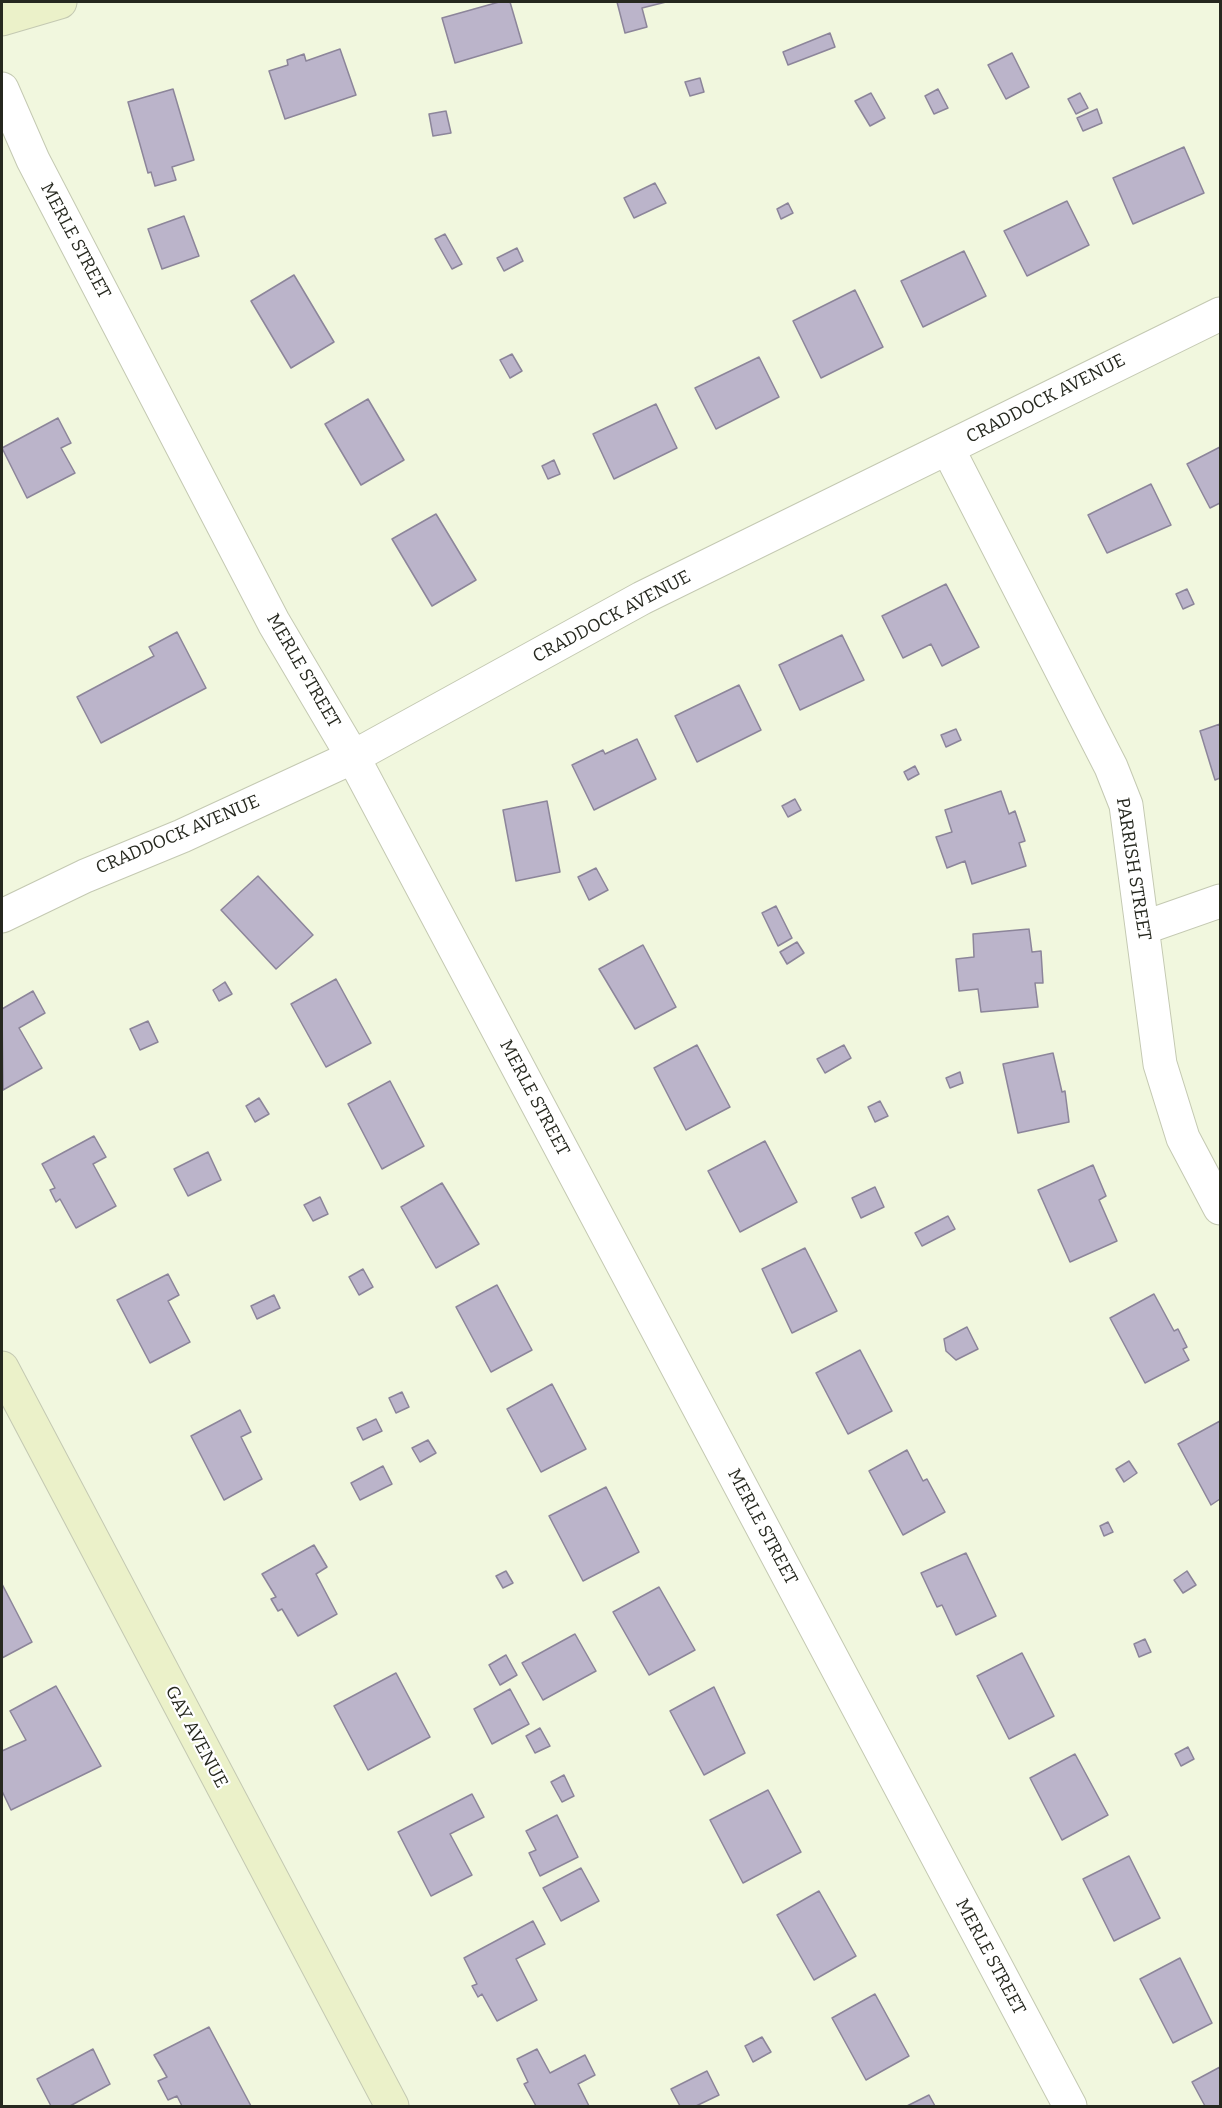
<!DOCTYPE html>
<html>
<head>
<meta charset="utf-8">
<style>
	body { margin:0 }
	#map { position:relative; width:1222px; height:2108px; overflow:hidden; background:#f1f7de; font-family:Bitter,serif }
	canvas { display:block }
	.frame { position:absolute; inset:0; border:3px solid #26281f; pointer-events:none }
</style>
</head>
<body>
<div id="map">
<canvas width="1222" height="2108"></canvas>
<div class="frame"></div>
</div>
<script>
const ctx = document.querySelector('canvas').getContext('2d');
ctx.lineJoin = 'round';
function paint(path, color) { ctx.fillStyle = color; ctx.fill(path, 'evenodd'); }
const poly = rows => new Path2D(rows.map(r => 'M' + r).join(''));
function trace(path, color, width, dash) { ctx.strokeStyle = color; ctx.lineWidth = width; ctx.lineCap = dash ? 'butt' : 'round'; ctx.setLineDash(dash || []); ctx.stroke(path); }
function label(font, color, halo, rows, align = 'center') {
  ctx.font = font + ' Bitter,serif'; ctx.lineWidth = 4.5; ctx.setLineDash([]); ctx.textBaseline = 'middle'; ctx.strokeStyle = halo; ctx.fillStyle = color; for (const [text, x, y, turn = 0] of rows) {
    ctx.save(); ctx.translate(x, y); ctx.rotate((+turn || 0) * Math.PI / 180); ctx.textAlign = isNaN(turn) ? turn : align; if (halo) ctx.strokeText(text, 0, 0); ctx.fillText(text, 0, 0); ctx.restore();
  }
}
const building = poly([
	[499,2,510,2,522,43,455,63,442,18,499,2],
	[617,2,666,2,642,8,647,27,625,33,617,2],
	[830,33,835,47,788,65,783,52,830,33],
	[340,49,356,95,285,119,269,71,288,65,287,60,304,54,306,61,340,49],
	[1012,53,1029,87,1006,99,988,65,1012,53],
	[700,78,704,92,690,96,685,82,700,78],
	[173,89,194,160,172,167,176,180,155,186,151,172,148,173,128,102,173,89],
	[938,89,948,108,934,114,925,96,938,89],
	[871,93,885,118,870,126,855,101,871,93],
	[1080,93,1088,108,1076,114,1068,99,1080,93],
	[1097,109,1102,123,1083,131,1077,118,1097,109],
	[446,111,451,133,433,136,429,114,446,111],
	[1184,147,1204,193,1133,224,1113,178,1184,147],
	[655,183,666,203,634,218,624,198,655,183],
	[1067,201,1089,245,1027,276,1004,231,1067,201],
	[788,203,793,213,781,219,777,209,788,203],
	[184,216,199,256,162,269,148,229,184,216],
	[445,234,462,264,452,269,435,239,445,234],
	[517,248,523,261,504,271,497,258,517,248],
	[964,251,986,296,923,327,901,281,964,251],
	[294,275,334,342,291,368,251,301,294,275],
	[855,290,883,347,821,378,793,321,855,290],
	[512,354,522,371,510,378,500,360,512,354],
	[759,357,779,397,716,429,695,388,759,357],
	[368,399,404,460,361,485,325,424,368,399],
	[656,404,677,448,614,479,593,434,656,404],
	[58,418,71,443,61,448,75,473,27,498,2,448,58,418],
	[1220,447,1220,503,1210,508,1187,464,1220,447],
	[554,460,560,474,548,479,542,466,554,460],
	[1151,484,1171,525,1107,553,1088,515,1151,484],
	[436,514,476,580,432,606,392,539,436,514],
	[946,584,979,647,942,666,931,644,903,658,882,616,946,584],
	[1187,589,1194,604,1183,609,1176,594,1187,589],
	[177,632,206,688,101,743,77,697,154,656,149,647,177,632],
	[842,635,864,680,800,710,779,665,842,635],
	[739,685,761,730,697,762,675,716,739,685],
	[1220,724,1220,778,1215,780,1200,731,1220,724],
	[956,729,961,740,946,747,941,735,956,729],
	[637,739,656,779,594,810,572,765,603,750,605,754,637,739],
	[915,766,919,774,908,780,904,772,915,766],
	[1001,791,1009,814,1015,811,1025,841,1019,843,1026,866,972,884,965,861,947,868,936,837,952,832,945,810,1001,791],
	[795,799,801,810,788,817,782,806,795,799],
	[547,801,560,872,516,881,503,810,547,801],
	[596,868,608,890,589,900,578,877,596,868],
	[258,876,313,935,276,969,221,910,258,876],
	[776,906,792,938,778,946,762,913,776,906],
	[1029,929,1032,952,1041,951,1043,983,1035,983,1038,1007,981,1012,978,989,959,991,956,959,974,957,973,934,1029,929],
	[797,942,804,953,787,964,780,952,797,942],
	[643,945,676,1007,635,1029,599,969,643,945],
	[336,979,371,1043,326,1067,291,1004,336,979],
	[225,982,232,994,219,1001,213,990,225,982],
	[33,991,45,1013,19,1028,42,1068,3,1090,2,1009,33,991],
	[148,1021,158,1042,140,1050,130,1029,148,1021],
	[697,1045,730,1107,686,1130,654,1068,697,1045],
	[844,1045,851,1058,825,1073,817,1059,844,1045],
	[1053,1053,1062,1092,1065,1091,1069,1122,1018,1133,1003,1064,1053,1053],
	[960,1072,963,1083,950,1088,946,1078,960,1072],
	[390,1081,424,1146,382,1169,348,1104,390,1081],
	[259,1098,269,1114,255,1122,246,1106,259,1098],
	[880,1101,888,1116,875,1122,868,1107,880,1101],
	[94,1136,106,1157,93,1164,116,1206,76,1228,60,1199,56,1202,50,1190,55,1188,42,1164,94,1136],
	[765,1141,797,1202,740,1232,708,1171,765,1141],
	[208,1152,221,1180,188,1196,174,1169,208,1152],
	[1093,1165,1106,1196,1099,1200,1117,1241,1070,1262,1038,1190,1093,1165],
	[442,1183,479,1244,436,1268,401,1207,442,1183],
	[875,1187,884,1207,861,1218,852,1198,875,1187],
	[320,1197,328,1214,313,1221,304,1205,320,1197],
	[948,1216,955,1229,922,1246,915,1233,948,1216],
	[805,1248,837,1311,792,1333,762,1269,805,1248],
	[363,1269,373,1287,359,1295,349,1277,363,1269],
	[168,1274,179,1295,168,1301,190,1342,150,1363,117,1300,168,1274],
	[497,1285,532,1350,491,1372,456,1307,497,1285],
	[1154,1294,1174,1331,1178,1329,1187,1347,1183,1349,1189,1360,1145,1383,1110,1318,1154,1294],
	[274,1295,280,1308,257,1319,251,1306,274,1295],
	[967,1327,978,1349,956,1360,946,1351,944,1339,967,1327],
	[860,1350,892,1411,848,1434,816,1373,860,1350],
	[552,1384,586,1449,541,1472,507,1409,552,1384],
	[402,1392,409,1407,396,1413,389,1398,402,1392],
	[240,1410,251,1432,241,1437,262,1479,224,1500,191,1436,240,1410],
	[376,1419,382,1431,363,1440,357,1428,376,1419],
	[1220,1421,1220,1499,1211,1505,1178,1444,1220,1421],
	[428,1440,436,1453,420,1462,412,1448,428,1440],
	[907,1450,923,1481,927,1479,945,1512,903,1535,869,1471,907,1450],
	[1129,1461,1137,1473,1124,1482,1116,1469,1129,1461],
	[383,1466,392,1484,360,1500,351,1483,383,1466],
	[606,1487,639,1552,583,1581,549,1516,606,1487],
	[1108,1522,1113,1532,1104,1536,1100,1526,1108,1522],
	[314,1545,327,1567,316,1574,337,1614,298,1636,282,1609,278,1611,271,1599,276,1597,262,1574,314,1545],
	[966,1553,996,1616,956,1635,942,1605,937,1607,921,1573,966,1553],
	[506,1571,513,1583,503,1588,496,1576,506,1571],
	[1187,1571,1196,1585,1183,1593,1174,1580,1187,1571],
	[2,1584,32,1642,2,1658,2,1584],
	[659,1587,695,1650,649,1675,613,1612,659,1587],
	[575,1634,596,1671,543,1700,522,1663,575,1634],
	[1145,1639,1151,1652,1139,1657,1134,1644,1145,1639],
	[1022,1653,1054,1716,1009,1739,977,1676,1022,1653],
	[506,1655,517,1675,500,1685,489,1665,506,1655],
	[396,1673,430,1737,368,1770,334,1706,396,1673],
	[56,1686,101,1766,11,1810,2,1791,2,1751,26,1740,10,1711,56,1686],
	[714,1687,745,1753,704,1775,670,1711,714,1687],
	[510,1689,529,1724,492,1744,474,1709,510,1689],
	[540,1728,550,1746,535,1753,526,1736,540,1728],
	[1188,1747,1194,1759,1181,1766,1175,1754,1188,1747],
	[1075,1754,1108,1815,1062,1840,1030,1778,1075,1754],
	[564,1775,574,1796,562,1802,551,1782,564,1775],
	[768,1790,801,1852,743,1883,710,1820,768,1790],
	[472,1794,484,1817,450,1834,472,1875,431,1896,398,1832,472,1794],
	[557,1815,578,1857,540,1876,529,1853,536,1850,526,1831,557,1815],
	[1129,1856,1160,1918,1114,1941,1083,1879,1129,1856],
	[581,1868,599,1901,561,1921,543,1888,581,1868],
	[819,1891,856,1956,814,1980,777,1915,819,1891],
	[533,1921,545,1944,516,1959,537,2000,497,2021,482,1994,478,1997,472,1986,477,1984,464,1958,533,1921],
	[1180,1958,1212,2023,1173,2043,1140,1979,1180,1958],
	[875,1994,909,2056,866,2080,832,2018,875,1994],
	[209,2027,251,2106,182,2106,177,2096,168,2100,158,2081,167,2077,154,2055,209,2027],
	[762,2037,771,2052,753,2062,745,2046,762,2037],
	[93,2049,110,2084,70,2106,51,2106,37,2079,93,2049],
	[537,2049,550,2073,585,2055,595,2075,578,2084,589,2106,536,2106,524,2084,528,2082,517,2059,537,2049],
	[1220,2067,1220,2106,1205,2106,1192,2082,1220,2067],
	[707,2071,719,2095,696,2106,680,2106,671,2089,707,2071],
	[929,2095,935,2106,907,2106,929,2095]
]);
paint(building, '#bbb4ca');
trace(building, '#8c859a', 1.5);
const street = poly([
	[2,89,33,160,274,623,353,757,1070,2106],
	[948,449,1111,767,1126,805,1160,1064,1183,1138,1220,1208],
	[2,916,85,876,182,836,353,757,642,598,1220,314],
	[1143,928,1220,901]
]);
const secondary = poly([
	[2,19,60,2],
	[2,1368,392,2106]
]);
trace(street, '#c4c9b2', 35);
trace(secondary, '#c4c9b2', 35);
trace(street, '#fff', 33);
trace(secondary, '#ebf1c9', 33);
label('18px', '#26281f', '#fff', [
	["MERLE STREET",75,241,62],
	["CRADDOCK AVENUE",1046,399,-27],
	["CRADDOCK AVENUE",612,617,-28],
	["MERLE STREET",303,671,60],
	["CRADDOCK AVENUE",178,835,-23],
	["PARRISH STREET",1133,869,81],
	["MERLE STREET",534,1098,62],
	["MERLE STREET",762,1527,62],
	["GAY AVENUE",196,1737,62],
	["MERLE STREET",990,1957,62]
]);
</script>
</body>
</html>
